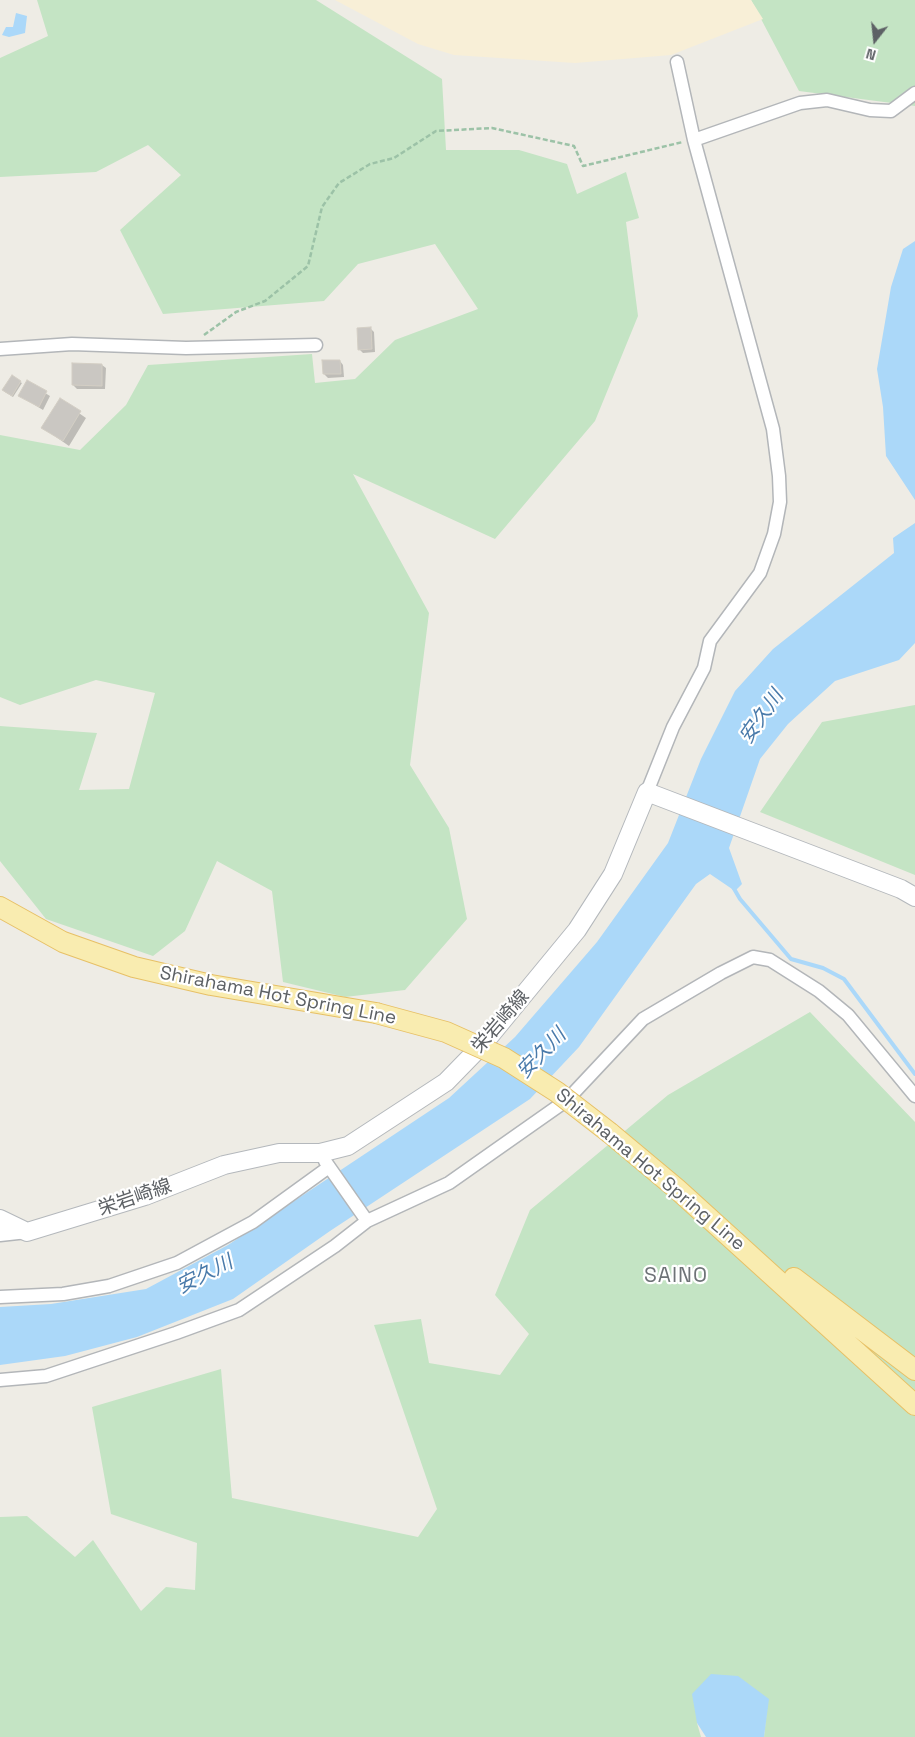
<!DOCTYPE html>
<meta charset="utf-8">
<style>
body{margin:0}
#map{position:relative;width:915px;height:1737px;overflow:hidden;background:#eeece5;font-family:"Space Grotesk",sans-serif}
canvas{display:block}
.north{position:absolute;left:850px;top:15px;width:50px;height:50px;-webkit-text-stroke:4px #fff;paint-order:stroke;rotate:196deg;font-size:14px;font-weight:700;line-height:20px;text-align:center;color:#5d6165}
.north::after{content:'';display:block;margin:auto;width:18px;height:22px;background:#5d6165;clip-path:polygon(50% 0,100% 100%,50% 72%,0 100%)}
</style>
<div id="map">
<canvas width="915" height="1737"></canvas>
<div class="north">N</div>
</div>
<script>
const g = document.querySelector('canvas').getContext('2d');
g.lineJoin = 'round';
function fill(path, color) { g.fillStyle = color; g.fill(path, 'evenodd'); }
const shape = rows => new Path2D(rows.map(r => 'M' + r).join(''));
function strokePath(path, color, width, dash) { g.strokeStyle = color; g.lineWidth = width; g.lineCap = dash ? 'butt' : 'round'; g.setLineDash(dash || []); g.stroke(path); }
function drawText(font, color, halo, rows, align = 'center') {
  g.font = font + ' "Space Grotesk","Noto Sans JP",sans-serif'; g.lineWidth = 4.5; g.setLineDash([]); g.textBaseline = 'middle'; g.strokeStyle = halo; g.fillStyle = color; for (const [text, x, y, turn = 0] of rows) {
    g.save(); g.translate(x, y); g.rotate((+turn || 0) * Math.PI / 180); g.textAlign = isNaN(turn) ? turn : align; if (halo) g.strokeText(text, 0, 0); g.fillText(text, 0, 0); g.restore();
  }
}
fill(shape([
 [37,0,316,0,442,79,446,150,519,150,567,164,577,194,626,172,639,218,626,222,638,316,595,421,495,539,353,474,429,613,410,765,449,828,467,919,405,990,345,997,283,982,272,891,217,861,185,931,153,956,46,919,0,861,0,726,97,733,79,790,129,789,155,693,96,680,20,705,0,697,0,435,80,450,126,405,148,365,312,354,315,383,355,379,395,340,478,309,435,244,358,264,324,301,163,314,120,230,181,175,148,145,96,172,0,177,0,58,48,36],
 [751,0,915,0,915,106,799,91],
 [915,705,915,875,760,812,822,722],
 [810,1012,915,1122,915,1737,764,1737,768,1699,697,1723,701,1737,0,1737,0,1517,27,1516,75,1557,93,1540,141,1611,166,1587,195,1590,197,1543,111,1514,92,1407,221,1369,232,1498,418,1537,437,1509,374,1325,421,1319,429,1363,500,1375,529,1334,495,1295,530,1210,668,1095]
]), '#c4e4c4');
fill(shape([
 [335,0,751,0,763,19,671,55,575,63,454,55,418,44]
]), '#f8efd7');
fill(shape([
 [16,13,27,16,25,33,9,37,2,35,6,27,13,27],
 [915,241,915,500,886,456,883,407,877,369,891,287,903,249],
 [915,523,915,643,899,660,835,681,788,724,760,759,729,848,742,884,735,891,710,874,696,884,579,1047,530,1099,330,1231,233,1299,137,1337,65,1356,0,1365,0,1307,51,1304,146,1289,228,1245,449,1098,515,1037,597,942,668,843,701,759,735,691,773,649,894,553,893,538],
 [711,1674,738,1676,769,1699,764,1737,706,1737,697,1723,692,1694]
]), '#abd8f9');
fill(shape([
 [371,329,374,332,375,352,363,353,359,349],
 [340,361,343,365,344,377,328,378,324,374],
 [102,365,106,368,105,389,77,389,73,385],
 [20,382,22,383,13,397,5,392],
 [27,382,50,396,43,410,20,396],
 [60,400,86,418,69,446,43,428]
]), '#0003');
strokePath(shape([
 [733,887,740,899,791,959,823,968,844,979,915,1074]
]), '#abd8f9', 4);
const building = shape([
 [371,327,372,349,358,350,357,328,371,327],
 [322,360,340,360,341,374,323,374,322,360],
 [72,363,102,364,102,386,72,385,72,363],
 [12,375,21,381,12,396,2,390,12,375],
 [27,380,47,391,39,407,18,396,27,380],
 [60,398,81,411,63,441,41,428,60,398]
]);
fill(building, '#cac7c2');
strokePath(building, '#d3cec4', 1);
const street = shape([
 [694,140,800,103,827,100,870,110,891,111,915,93],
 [0,349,72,344,186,348,316,345],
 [647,792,673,727,704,668,710,641,760,573,774,534,780,502,779,476,773,429,694,140,677,62],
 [325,1161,367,1221],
 [0,1235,27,1232],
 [0,1297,63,1294,109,1286,177,1263,253,1222,329,1167],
 [0,1380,46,1376,176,1333,239,1310,335,1246,367,1221,449,1183,493,1152,567,1100,643,1019,721,973,753,957,770,960,819,991,848,1015,915,1096]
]);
const secondary = shape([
 [0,1219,27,1232,145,1196,224,1165,279,1153,320,1153,348,1146,446,1082,484,1043,577,930,613,874,647,792,901,889,915,897]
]);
const primary = shape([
 [0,907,63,942,134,967,211,985,376,1013],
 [610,1133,677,1189,915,1405],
 [794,1278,915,1370]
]);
strokePath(street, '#b3b6b9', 15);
strokePath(secondary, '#b4b8bc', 20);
strokePath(primary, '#e7c066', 22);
strokePath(shape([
 [204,335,236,312,265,301,308,266,322,207,339,183,370,164,394,158,436,131,492,128,574,146,583,166,683,142]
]), '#9cc2a7', 2.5, [5, 2.5]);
strokePath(street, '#fff', 12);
strokePath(secondary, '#fff', 18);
strokePath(primary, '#f9ecb0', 20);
const primaryBridge = shape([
 [376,1013,446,1032,504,1058,557,1092,610,1133]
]);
strokePath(primaryBridge, '#e7c066', 22, []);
strokePath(primaryBridge, '#f9ecb0', 20);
drawText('19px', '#5d6165', '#fff', [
 ["Shirahama Hot Spring Line",278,996,11],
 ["栄岩崎線",501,1022,-49],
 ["Shirahama Hot Spring Line",650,1170,40],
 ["栄岩崎線",135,1198,-19]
]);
drawText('italic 20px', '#497aaa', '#fff', [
 ["安久川",762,717,-55],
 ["安久川",542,1054,-46],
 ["安久川",205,1275,-27]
]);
g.letterSpacing = '1px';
drawText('21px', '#6e7377', '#fff', [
 ["SAINO",676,1276]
]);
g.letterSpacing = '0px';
</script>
